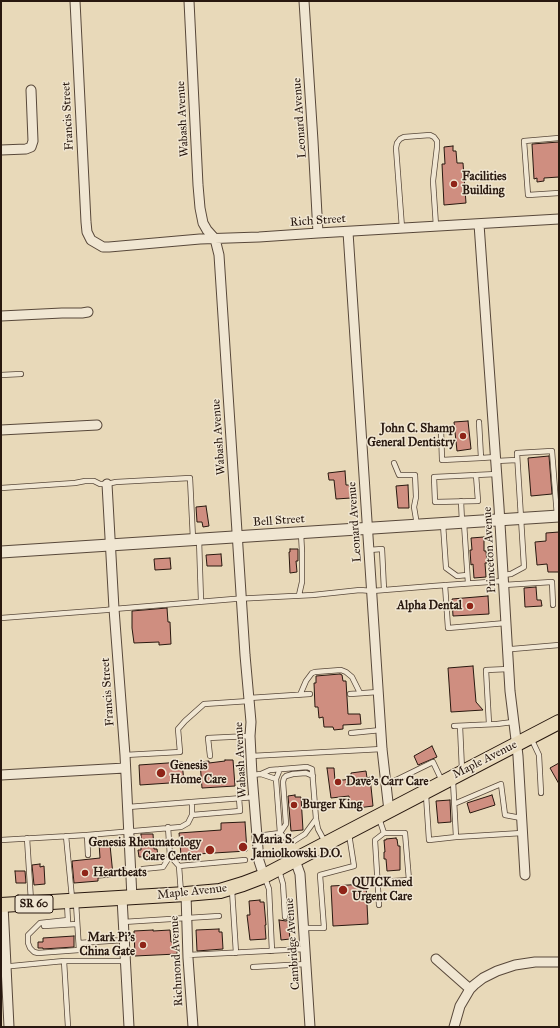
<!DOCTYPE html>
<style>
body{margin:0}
#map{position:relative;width:560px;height:1028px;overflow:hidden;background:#e8d9b9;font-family:"IM FELL Great Primer",serif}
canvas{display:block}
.frame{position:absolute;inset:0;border:2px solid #28180f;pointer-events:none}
</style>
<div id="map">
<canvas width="560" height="1028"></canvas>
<div class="frame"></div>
</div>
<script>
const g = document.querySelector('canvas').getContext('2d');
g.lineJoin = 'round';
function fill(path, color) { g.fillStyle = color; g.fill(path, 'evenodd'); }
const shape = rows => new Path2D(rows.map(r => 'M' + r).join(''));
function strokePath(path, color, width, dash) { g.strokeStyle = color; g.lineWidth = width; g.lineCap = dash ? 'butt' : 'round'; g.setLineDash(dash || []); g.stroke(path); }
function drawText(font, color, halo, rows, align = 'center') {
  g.font = font + ' "IM FELL Great Primer",serif'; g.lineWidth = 3; g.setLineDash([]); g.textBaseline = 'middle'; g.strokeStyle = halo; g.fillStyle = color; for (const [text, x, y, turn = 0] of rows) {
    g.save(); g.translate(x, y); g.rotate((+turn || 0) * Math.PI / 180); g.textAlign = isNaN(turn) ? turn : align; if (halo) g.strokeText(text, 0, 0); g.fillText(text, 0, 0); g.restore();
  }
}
const building = shape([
 [559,142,559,177,544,178,544,181,537,182,537,178,534,179,532,144,559,142],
 [453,146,453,151,456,151,457,163,463,163,466,203,444,205,442,164,445,164,444,147,453,146],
 [468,421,471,449,457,451,454,422,468,421],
 [549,456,552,494,531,496,528,458,549,456],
 [345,471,346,485,351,485,351,498,336,499,334,480,329,480,328,473,345,471],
 [408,485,409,508,398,508,396,486,408,485],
 [206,506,209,526,203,527,202,522,197,522,196,507,206,506],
 [559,532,559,572,548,572,547,564,537,565,535,542,546,541,546,533,559,532],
 [484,537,484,551,486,551,487,563,485,563,486,577,474,578,473,564,471,565,470,550,472,550,471,538,484,537],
 [290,549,298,549,298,561,296,561,297,572,290,573,289,552,290,552,290,549],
 [221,554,222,566,207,566,206,555,221,554],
 [170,558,171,569,155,570,154,559,170,558],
 [536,587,537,600,541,600,542,606,525,607,524,588,536,587],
 [488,596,489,614,453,616,452,599,488,596],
 [167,608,168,622,170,622,171,644,159,645,159,642,134,643,132,628,132,611,167,608],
 [473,666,476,702,483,710,451,712,448,668,473,666],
 [340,674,342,675,343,681,346,681,348,714,360,714,361,724,343,725,343,729,334,730,333,727,324,727,323,717,319,718,318,707,315,707,314,683,316,683,316,676,340,674],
 [432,746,437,757,418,765,414,756,432,746],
 [225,760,233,760,235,786,202,788,200,762,209,761,209,763,225,761,225,760],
 [182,762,184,782,140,785,139,765,182,762],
 [559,763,559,784,550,768,559,763],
 [327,768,334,768,335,781,351,779,351,773,366,771,367,778,370,777,373,806,350,809,349,796,331,798,327,768],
 [295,795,295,797,301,797,303,830,291,831,288,796,295,795],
 [492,795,495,805,470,813,467,803,492,795],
 [450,800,451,822,438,823,436,801,450,800],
 [245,822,247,851,181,855,179,833,221,830,221,823,245,822],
 [141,834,153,834,154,849,157,849,158,856,139,857,138,850,141,850,141,834],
 [396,838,396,839,397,839,398,846,400,846,400,870,387,871,386,859,384,859,384,852,385,852,384,840,386,840,386,839,396,838],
 [108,842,108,845,110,845,113,875,111,877,98,878,98,881,74,883,72,861,100,858,99,843,108,842],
 [40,864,40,867,44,866,45,884,34,885,32,865,40,864],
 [15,871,25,871,26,883,16,883,15,871],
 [366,884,368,924,333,926,331,886,366,884],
 [260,900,260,902,264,902,266,925,265,925,266,939,250,940,247,915,250,915,249,901,260,900],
 [279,920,286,921,288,920,290,939,281,940,279,920],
 [219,929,219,932,222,932,223,949,197,951,196,930,219,929],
 [153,930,153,931,170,930,171,942,177,942,177,954,135,956,134,931,153,930],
 [74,936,74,947,43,949,43,948,38,948,38,942,43,942,43,938,74,936]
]);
fill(building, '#cf8e80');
strokePath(building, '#28180f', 1);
const service = shape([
 [559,138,524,141,528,195,559,193],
 [402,228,396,148,397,143,400,139,404,137,430,135,434,137,437,141,437,147,433,181,436,226],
 [1,375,21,374],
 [479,422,481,458,496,457],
 [441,429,442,460,481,458],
 [496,461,517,460],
 [394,463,399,475,415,475,416,497,414,507,417,525],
 [476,475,478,501,435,502,434,477,497,474],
 [1,488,75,483,85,481,94,481,100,484,107,484,116,482,190,478,193,539],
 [461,501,462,522],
 [464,523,468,583],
 [443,524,446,568,457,576,467,575],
 [199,539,201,601],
 [369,550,382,549,384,590],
 [503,575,511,574,524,567,517,453,552,451,557,516],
 [445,585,448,628,506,623],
 [504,585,552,582,553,605],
 [299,595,302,582,302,552,301,533],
 [1,618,106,610,114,609,234,599,313,595,360,590,372,591,433,586,503,581],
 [507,648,512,649,559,645],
 [350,694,378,692],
 [300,695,306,681,312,673,315,672,341,670,346,672,352,677,360,693],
 [249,698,310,694],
 [489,724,486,670,509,669],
 [454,726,497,724,513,722],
 [460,726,462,770],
 [351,733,381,730],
 [531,738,539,755,541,793],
 [125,755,180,752,178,729,185,721,204,704,249,701],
 [210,756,208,738,250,736],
 [251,756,382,749],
 [280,769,276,779,280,833,284,837,289,841,294,841,305,834,316,819],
 [261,774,276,779],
 [252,775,261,774,270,770,307,767,312,769,316,819,318,829,325,842],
 [453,781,456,837],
 [386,785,433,762,442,781],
 [426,795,429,840,456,837,522,833],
 [192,802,192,815],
 [454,804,501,784,505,815,521,818],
 [128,807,255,797],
 [379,818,384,833,375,840,379,905],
 [168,827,170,856,179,866,245,860],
 [87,835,88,855],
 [66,836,72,898],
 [257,836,280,833,286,824,283,782,284,778,286,776,293,774,306,773,313,776],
 [27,838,31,901],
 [1,840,87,835,181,827,188,823,192,815,240,811,239,798],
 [179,866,181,893],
 [143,869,163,867,170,856],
 [279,870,283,884,285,917],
 [265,878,269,889,272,951],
 [377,882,409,880,405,833,384,833],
 [232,890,236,953],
 [67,903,68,922],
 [68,920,40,923,28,935,28,943,30,948,34,952,38,953,79,950,76,903],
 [123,922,219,916],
 [44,926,77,924],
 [304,928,324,928,320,875,354,866,349,834],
 [79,943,124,940],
 [188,955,305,949],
 [64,961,68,1027],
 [1,967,64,961,125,961],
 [253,967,306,964]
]);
const minor = shape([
 [75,1,86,222,87,232,91,240,103,247,109,247,132,245,200,239,259,237,318,233,559,219],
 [189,1,198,185,200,208,203,223,207,230,215,239,219,255,245,655,251,722,250,736,252,775,259,861,264,876],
 [304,1,313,141,318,233],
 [1,150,26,149,31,147,33,141,31,90],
 [479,224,499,507,510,691,518,756,525,875],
 [348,232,382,749,389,811],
 [1,316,62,313,82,313,88,312],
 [1,430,97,425],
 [107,484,114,609,125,755,132,898],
 [1,775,125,768],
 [295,860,300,874,310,1027],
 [186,894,188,958,193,1027],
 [122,898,129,1027],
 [3,905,9,1027],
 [436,959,470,989],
 [454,1027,460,1006,470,989,474,985,483,978,497,971,515,965,535,962,559,962]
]);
const tertiary = shape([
 [1,552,559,516]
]);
const primary = shape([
 [1,905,186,894,220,891,243,884,264,876,559,722]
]);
strokePath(service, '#58483a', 6);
strokePath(minor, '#58483a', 11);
strokePath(tertiary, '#58483a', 13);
strokePath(primary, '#28180f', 16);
strokePath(service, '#f0e6d2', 4.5);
strokePath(minor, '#f0e6d2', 9);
strokePath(tertiary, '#f0e6d2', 11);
strokePath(primary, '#e8d9b9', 14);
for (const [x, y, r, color] of [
 [454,184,4,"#8f2418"],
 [463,436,4,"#8f2418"],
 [470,606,4,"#8f2418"],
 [161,773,5,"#8f2418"],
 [338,782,4,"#8f2418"],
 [294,805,4,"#8f2418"],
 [243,847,5,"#8f2418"],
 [210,850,5,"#8f2418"],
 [85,873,4,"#8f2418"],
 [343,890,5,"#8f2418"],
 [143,945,4,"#8f2418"]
]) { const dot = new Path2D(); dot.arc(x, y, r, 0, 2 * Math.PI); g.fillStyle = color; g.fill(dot); strokePath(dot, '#f0e6d2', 1.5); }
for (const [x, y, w] of [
 [34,904,38]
]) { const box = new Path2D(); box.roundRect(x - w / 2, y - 9, w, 18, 3); g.fillStyle = '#f0e6d2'; g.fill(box); strokePath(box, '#28180f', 1); }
drawText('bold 11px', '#28180f', null, [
 ["SR 60",34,904]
]);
drawText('12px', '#28180f', '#f0e6d2', [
 ["Francis Street",68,116,-93],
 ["Leonard Avenue",300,118,-94],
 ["Wabash Avenue",183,119,-93],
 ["Rich Street",318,221,-4],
 ["Wabash Avenue",219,437,-94],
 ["Bell Street",279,521,-4],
 ["Leonard Avenue",355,522,-94],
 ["Princeton Avenue",490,550,-93],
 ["Francis Street",108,692,-94],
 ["Wabash Avenue",241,760,-93],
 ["Maple Avenue",485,760,-27],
 ["Maple Avenue",192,892,-6],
 ["Cambridge Avenue",293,944,-94],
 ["Richmond Avenue",177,961,-93]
]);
drawText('bold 12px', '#28180f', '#f0e6d2', [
 ["Facilities",462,177],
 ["Building",462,191],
 ["John C. Shamp",455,429,"right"],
 ["General Dentistry",455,443,"right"],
 ["Alpha Dental",462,606,"right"],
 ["Genesis",170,766],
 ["Home Care",170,780],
 ["Dave's Carr Care",346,782],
 ["Burger King",302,805],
 ["Maria S.",252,840],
 ["Jamiolkowski D.O.",252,854],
 ["Genesis Rheumatology",201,843,"right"],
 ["Care Center",201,857,"right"],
 ["Heartbeats",93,873],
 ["QUICKmed",352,883],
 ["Urgent Care",352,897],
 ["Mark Pi's",135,938,"right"],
 ["China Gate",135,952,"right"]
], 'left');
</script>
